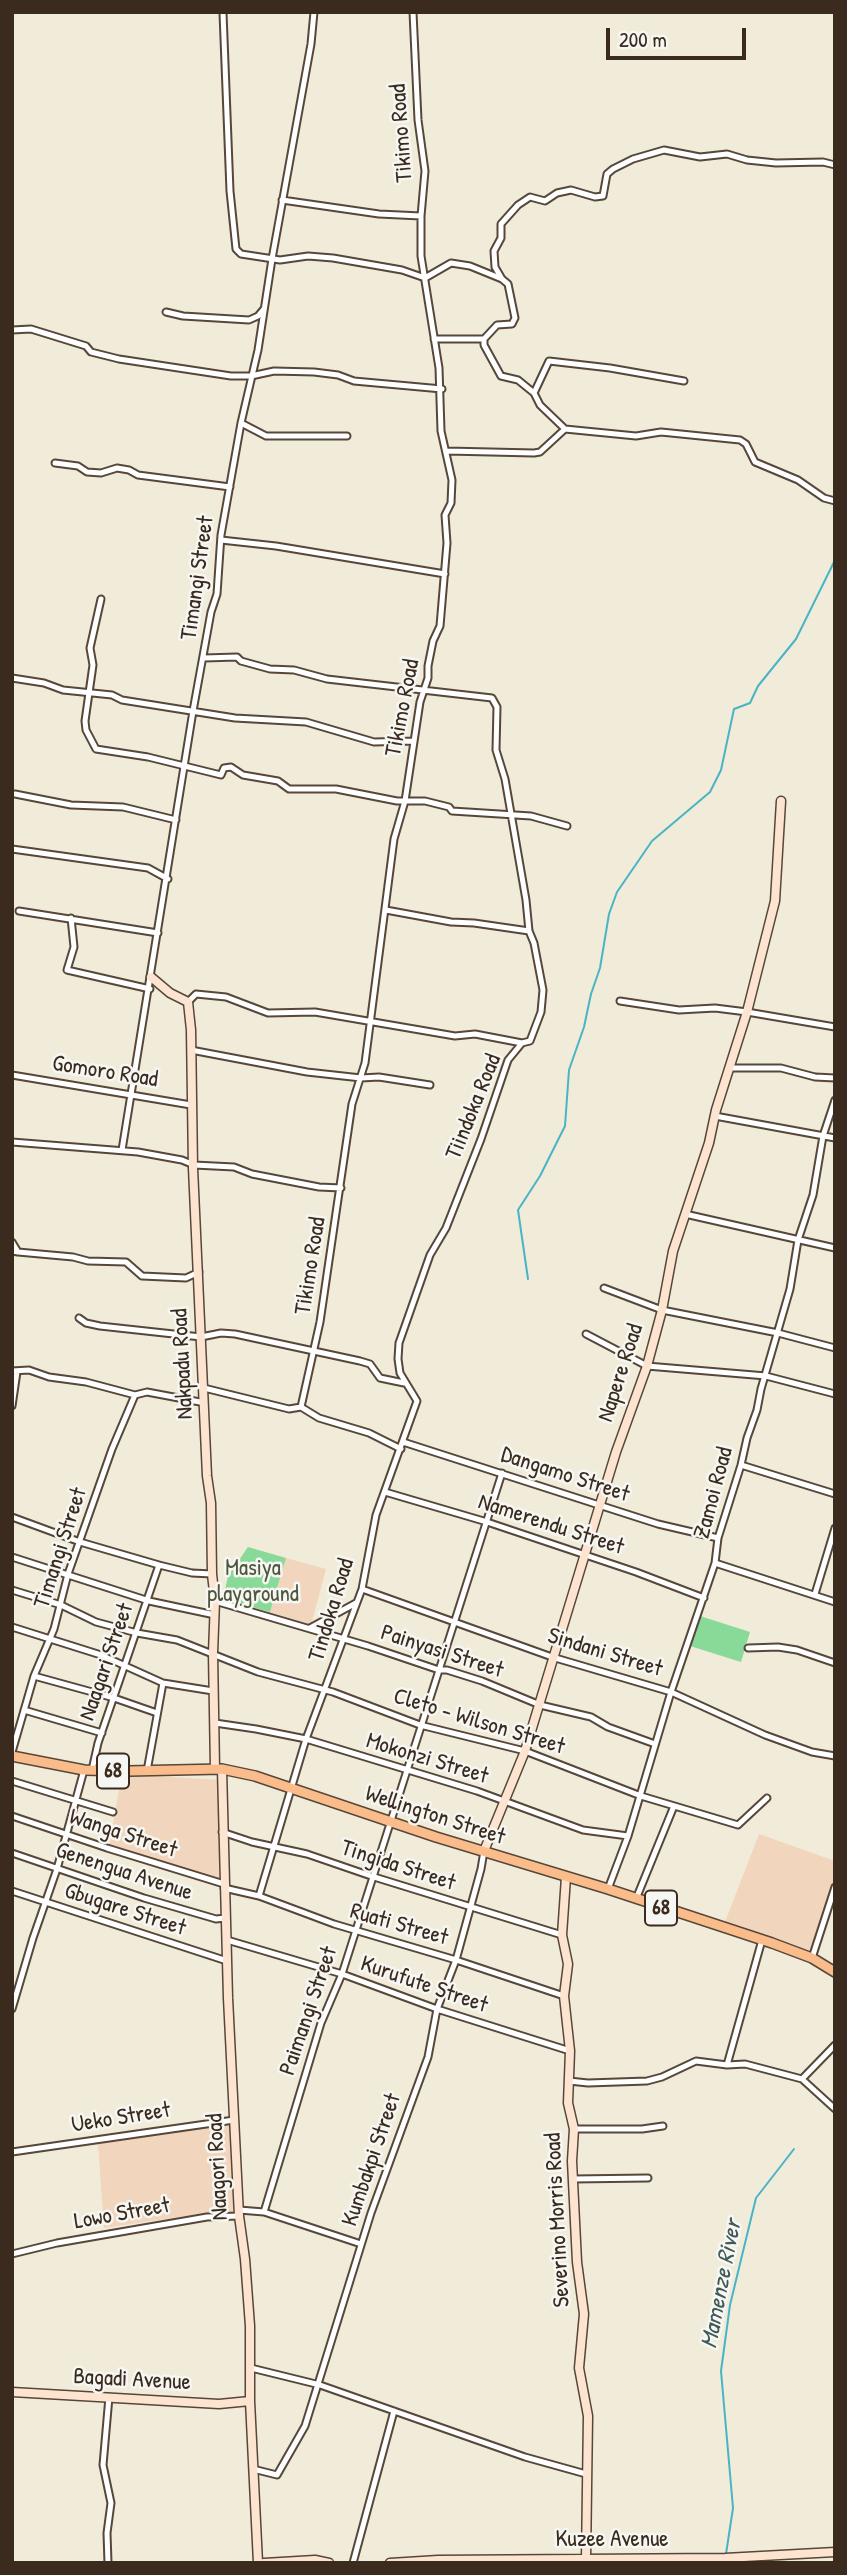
<!DOCTYPE html>
<style>
body{margin:0}
#map{position:relative;width:847px;height:2575px;overflow:hidden;background:#f1ebd9;font-family:"Patrick Hand",sans-serif}
canvas{display:block}
.frame{position:absolute;inset:0;border:14px solid #3b2a1e;pointer-events:none}
.scale{position:absolute;left:606px;top:28px;width:140px;height:32px;box-sizing:border-box;border:4px solid #3b2a1e;border-top:0;padding-left:9px;font-size:21px;line-height:24px;white-space:nowrap;color:#3b2a1e;-webkit-text-stroke:5px #f6f6f2;paint-order:stroke}
</style>
<div id="map">
<canvas width="847" height="2575"></canvas>
<div class="frame"></div>
<div class="scale">200 m</div>
</div>
<script>
const g = document.querySelector('canvas').getContext('2d');
g.lineJoin = 'round';
function fill(path, color) { g.fillStyle = color; g.fill(path, 'evenodd'); }
const shape = rows => new Path2D(rows.map(r => 'M' + r).join(''));
function strokePath(path, color, width, dash) { g.strokeStyle = color; g.lineWidth = width; g.lineCap = dash ? 'butt' : 'round'; g.setLineDash(dash || []); g.stroke(path); }
function drawText(font, color, halo, rows, align = 'center') {
  g.font = font + ' "Patrick Hand",sans-serif'; g.lineWidth = 5; g.setLineDash([]); g.textBaseline = 'middle'; g.strokeStyle = halo; g.fillStyle = color; for (const [text, x, y, turn = 0] of rows) {
    g.save(); g.translate(x, y); g.rotate((+turn || 0) * Math.PI / 180); g.textAlign = isNaN(turn) ? turn : align; if (halo) g.strokeText(text, 0, 0); g.fillText(text, 0, 0); g.restore();
  }
}
fill(shape([
 [286,1558,326,1569,311,1625,270,1612],
 [122,1774,220,1780,220,1881,109,1846],
 [759,1834,835,1861,835,1876,810,1951,725,1922],
 [230,2124,233,2213,205,2213,104,2228,98,2144]
]), '#f1d5bd');
fill(shape([
 [248,1547,286,1558,270,1612,223,1599,228,1576],
 [700,1616,750,1632,741,1662,690,1646]
]), '#89d998');
strokePath(shape([
 [528,1279,518,1210,540,1176,565,1126,569,1070,584,1027,591,994,600,968,609,914,617,892,652,841,710,792,721,770,734,709,750,703,758,686,796,639,835,560],
 [726,2554,733,2508,721,2371,730,2305,756,2198,794,2149]
]), '#48b4c5', 2);
const street = shape([
 [223,13,230,191,236,249,241,254,280,260,308,256,333,258,402,270,425,278,451,263,470,266,502,279],
 [835,165,823,162,776,163,747,160,727,154,700,157,664,150,633,159,613,169,607,174,603,196,595,197,571,190,557,193,545,201,530,197,518,205,501,224,501,238,494,251,495,267,502,279,508,284,515,318,512,324,497,325,484,339,484,345,501,376,518,380,534,393,540,405,565,429,636,436,661,432,740,440,746,444,755,462,798,480,824,498,835,501],
 [282,200,379,214,421,216],
 [166,312,183,316,249,320,258,316,263,310],
 [12,330,31,329,86,346,91,352,119,359,231,376,251,376,274,371,314,372,338,375,354,381,442,389],
 [434,339,484,339],
 [534,393,549,361,610,368,684,381],
 [241,423,266,436,347,436],
 [447,451,534,453,540,452,565,429],
 [55,463,78,466,87,472,101,473,117,468,129,470,138,475,230,487],
 [221,540,276,546,445,574],
 [101,599,90,648,93,665,85,721,86,730,96,749,148,757,221,775,224,768,231,767,243,775,278,781,289,789,336,789,397,801,425,801,449,807,452,811,531,816,567,826],
 [204,658,237,657,241,661,270,669,294,670,327,679,492,698,497,707,496,750,505,779,526,900,529,931,534,943,543,990,541,1012,530,1041,522,1043,508,1060,481,1139,446,1228,430,1255,399,1343,398,1359,400,1373,417,1401,376,1515,362,1589,306,1739,259,1896],
 [12,678,44,683,63,690,112,695,122,700,235,718,306,722,374,742,414,741],
 [15,794,71,805,123,807,176,820],
 [12,849,148,868,168,879],
 [386,910,451,922,474,923,529,931],
 [19,911,158,933],
 [71,918,74,947,67,970,150,989],
 [620,1001,679,1010,715,1008,747,1012,835,1027],
 [188,1002,196,994,226,997,268,1013,315,1012,455,1036,475,1034,522,1043],
 [191,1050,307,1072,361,1078,379,1077,430,1085],
 [729,1068,781,1068,815,1077,835,1078],
 [12,1075,191,1105],
 [715,1116,835,1138],
 [12,1142,138,1152,182,1160,194,1165,234,1167,252,1174,319,1187,341,1188],
 [122,1150,193,711,211,612,217,594,221,535,241,423,258,350,272,259,311,44,314,12],
 [685,1214,835,1248],
 [12,1242,18,1252,12,1251],
 [18,1252,73,1257,88,1261,126,1262,142,1276,186,1278,199,1272],
 [604,1288,662,1310,778,1333,835,1348],
 [79,1318,86,1323,100,1326,201,1337,221,1333,235,1334,360,1361,370,1364,380,1378,404,1383],
 [586,1334,647,1366,766,1376,835,1394],
 [12,1371,29,1370,49,1377,86,1382,135,1395,147,1392,200,1402,204,1401],
 [204,1388,289,1409,301,1407,319,1418,369,1433,401,1449],
 [12,1406,17,1372],
 [301,1407,320,1322,352,1104,365,1063,394,839,405,801,420,702,428,678,428,666,433,641,440,626,447,543,445,515,451,503,452,480,441,431,439,368,421,256,421,216,425,171,418,120,413,12],
 [403,1442,658,1524,718,1538],
 [741,1465,835,1494],
 [385,1492,487,1522,636,1572,704,1598],
 [12,1517,80,1542,159,1565,192,1573,212,1574],
 [12,1557,149,1601,215,1615],
 [715,1563,835,1602],
 [362,1589,552,1657,671,1692,765,1735,812,1752,835,1756],
 [12,1590,61,1605,96,1622,137,1633,177,1640,258,1672,333,1692,420,1725,525,1751,641,1796,738,1825,767,1798],
 [815,1594,835,1528],
 [215,1601,368,1646,439,1670,447,1670,482,1681,540,1705,591,1717,608,1727,655,1744],
 [12,1627,101,1655,163,1683,213,1691],
 [310,1628,356,1603],
 [748,1648,778,1647,797,1650,835,1663],
 [34,1676,114,1698,157,1713],
 [24,1710,102,1733],
 [215,1723,256,1729,306,1739,477,1791,583,1830,628,1836],
 [12,1752,34,1676,54,1629,68,1574,112,1449,135,1395],
 [92,1770,98,1743,159,1565],
 [147,1771,163,1683],
 [12,1781,113,1812],
 [12,1816,107,1848,224,1884],
 [222,1832,252,1842,307,1854,371,1876,562,1935],
 [12,1853,144,1898,216,1919,226,1918],
 [224,1888,259,1896,334,1924,456,1960,564,1996],
 [608,1889,628,1836,671,1692,715,1563,718,1538,741,1465,747,1438,757,1410,761,1389,790,1289,798,1240,813,1195,823,1136,835,1100],
 [12,1891,227,1961],
 [636,1899,674,1806],
 [227,1940,342,1974,437,2009,570,2051],
 [812,1958,835,1887],
 [12,2009,33,1938,57,1869,84,1770],
 [727,2065,762,1940],
 [802,2079,835,2045],
 [569,2081,588,2083,647,2081,662,2077,696,2061,727,2065,745,2064,802,2079,835,2109],
 [574,2129,642,2129,663,2126],
 [12,2152,234,2120],
 [573,2179,648,2178],
 [239,2210,264,2212,361,2244],
 [264,2212,321,2023,342,1974,502,1473],
 [12,2254,57,2243,207,2217,239,2216],
 [251,2368,320,2385,525,2457,586,2474],
 [253,2469,277,2475,305,2426,371,2213,428,2057,437,2009,456,1960,481,1869,484,1851],
 [108,2563,107,2533,111,2503,103,2465,109,2397],
 [353,2563,394,2411]
]);
const secondary = shape([
 [151,977,170,993,188,1002,191,1030,193,1168,207,1476,211,1503,212,1574,215,1601,213,1653,215,1769],
 [222,1769,228,1998,239,2216,245,2259,250,2326,250,2401,258,2563],
 [484,1851,525,1751,616,1452,647,1366,662,1310,673,1251,709,1143,716,1110,747,1012,775,901,781,801],
 [566,1877,562,1935,568,1964,564,1996,570,2051,568,2103,574,2129,572,2161,577,2262,584,2314,579,2368,588,2416,586,2560],
 [12,2392,219,2404,250,2401],
 [264,2563,315,2560,329,2563],
 [390,2563,438,2560,725,2558,835,2552]
]);
const primary = shape([
 [12,1756,84,1770,129,1771,222,1769,255,1776,436,1837,608,1889,772,1943,812,1958,835,1972]
]);
strokePath(street, '#56473a', 9);
strokePath(secondary, '#56473a', 11);
strokePath(primary, '#56473a', 12);
strokePath(street, '#fff', 5);
strokePath(secondary, '#fde4d1', 8);
strokePath(primary, '#fabc8b', 9);
for (const [x, y, w] of [
 [113,1771,32],
 [661,1908,32]
]) { const box = new Path2D(); box.roundRect(x - w / 2, y - 17.5, w, 35, 5); g.fillStyle = '#f6f6f2'; g.fill(box); strokePath(box, '#3b2a1e', 2); }
drawText('bold 21px', '#3b2a1e', null, [
 ["68",113,1771],
 ["68",661,1908]
]);
drawText('23px', '#3b2a1e', '#f6f6f2', [
 ["Tikimo Road",402,133,-94],
 ["Timangi Street",198,578,-82],
 ["Tikimo Road",403,708,-79],
 ["Gomoro Road",105,1072,9],
 ["Tiindoka Road",474,1107,-68],
 ["Tikimo Road",311,1266,-81],
 ["Nakpadu Road",183,1364,-93],
 ["Napere Road",621,1373,-72],
 ["Dangamo Street",565,1475,18],
 ["Zamoi Road",714,1493,-75],
 ["Namerendu Street",551,1525,18],
 ["Timangi Street",61,1548,-72],
 ["Tindoka Road",332,1610,-73],
 ["Painyasi Street",442,1652,18],
 ["Sindani Street",605,1653,17],
 ["Naagari Street",107,1662,-71],
 ["Cleto - Wilson Street",479,1722,17],
 ["Mokonzi Street",427,1759,17],
 ["Wellington Street",435,1816,18],
 ["Wanga Street",123,1834,18],
 ["Tingida Street",398,1866,18],
 ["Genengua Avenue",124,1872,18],
 ["Gbugare Street",125,1910,18],
 ["Ruati Street",399,1925,16],
 ["Kurufute Street",424,1985,19],
 ["Paimangi Street",309,2011,-71],
 ["Ueko Street",121,2118,-9],
 ["Kumbakpi Street",372,2160,-71],
 ["Naagori Road",218,2167,-93],
 ["Lowo Street",122,2214,-10],
 ["Severino Morris Road",558,2220,-93],
 ["Bagadi Avenue",132,2380,3],
 ["Kuzee Avenue",612,2540]
]);
drawText('23px', '#4e563c', '#f6f6f2', [
 ["Masiya",253,1569],
 ["playground",253,1595]
]);
drawText('italic 24px', '#405a58', '#f6f6f2', [
 ["Mamenze River",722,2284,-79]
]);
</script>
